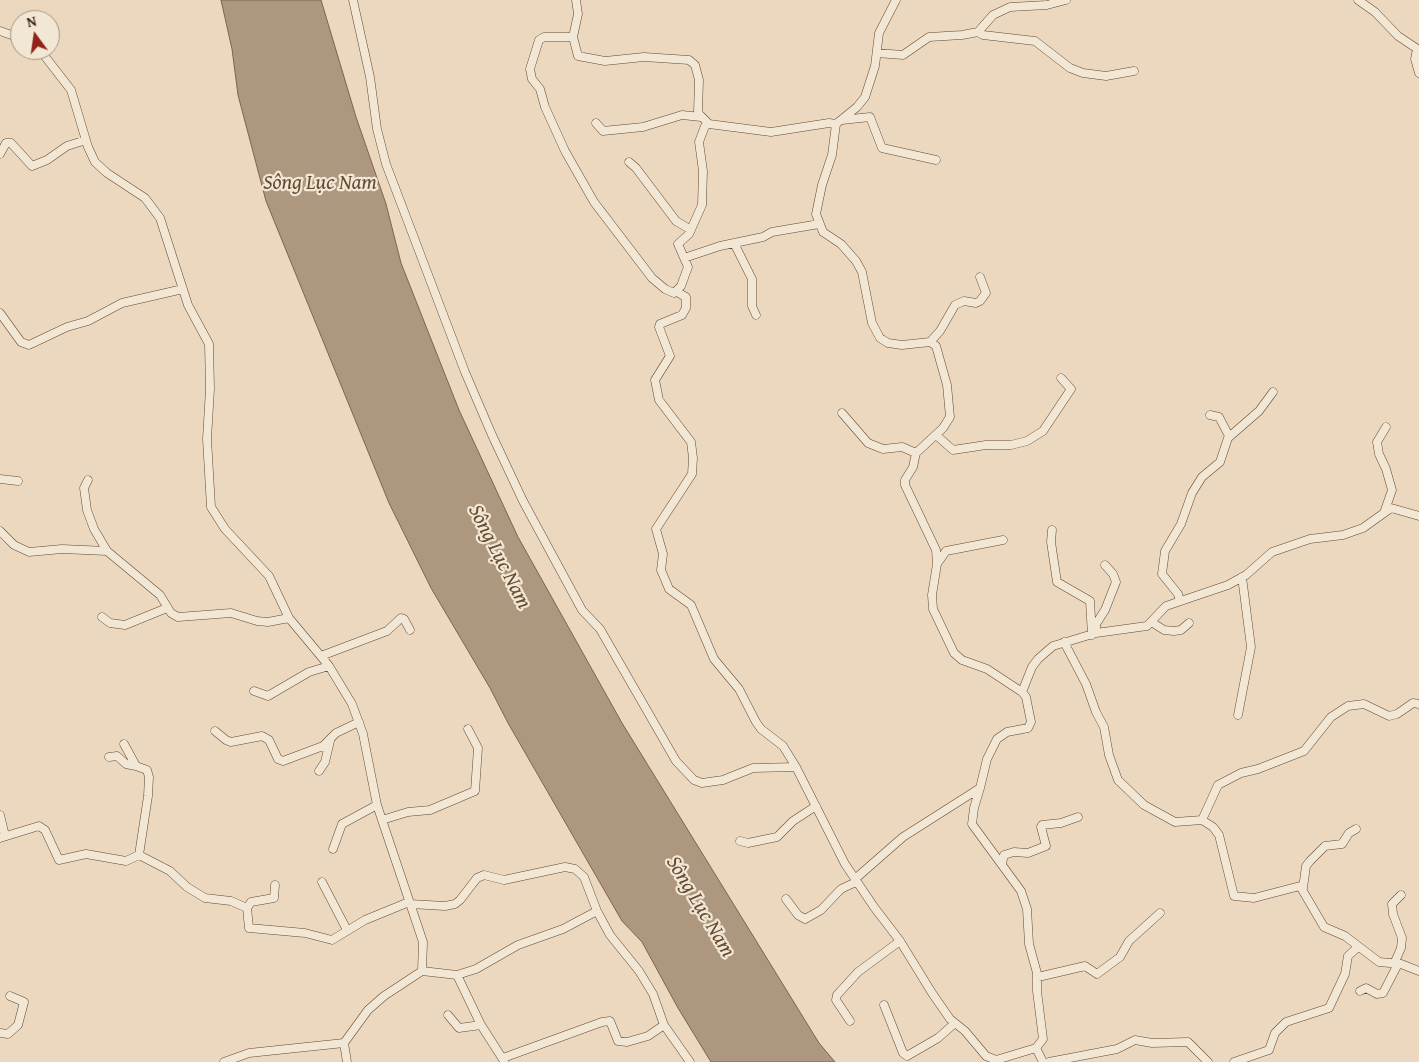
<!DOCTYPE html>
<meta charset="utf-8">
<style>
body{margin:0}
#map{position:relative;width:1419px;height:1062px;overflow:hidden;background:#ebd8bf;font-family:"Gentium Book Plus",serif}
canvas{display:block}
.north{position:absolute;left:10px;top:10px;width:50px;height:50px;box-sizing:border-box;background:#f2e6d5;border:1px solid #a69480;border-radius:50%;rotate:346deg;font-size:14px;font-weight:700;line-height:20px;text-align:center;color:#341800}
.north::after{content:'';display:block;margin:auto;width:18px;height:22px;background:#8f2418;clip-path:polygon(50% 0,100% 100%,50% 72%,0 100%)}
</style>
<div id="map">
<canvas width="1419" height="1062"></canvas>
<div class="north">N</div>
</div>
<script>
const g = document.querySelector('canvas').getContext('2d');
g.lineJoin = 'round';
function fill(path, color) { g.fillStyle = color; g.fill(path, 'evenodd'); }
const shape = rows => new Path2D(rows.map(r => 'M' + r).join(''));
function strokePath(path, color, width, dash) { g.strokeStyle = color; g.lineWidth = width; g.lineCap = dash ? 'butt' : 'round'; g.setLineDash(dash || []); g.stroke(path); }
function drawText(font, color, halo, rows, align = 'center') {
  g.font = font + ' "Gentium Book Plus",serif'; g.lineWidth = 4.5; g.setLineDash([]); g.textBaseline = 'middle'; g.strokeStyle = halo; g.fillStyle = color; for (const [text, x, y, turn = 0] of rows) {
    g.save(); g.translate(x, y); g.rotate((+turn || 0) * Math.PI / 180); g.textAlign = isNaN(turn) ? turn : align; if (halo) g.strokeText(text, 0, 0); g.fillText(text, 0, 0); g.restore();
  }
}
const water = shape([
 [221,0,321,0,356,117,386,204,401,263,459,410,518,537,622,723,819,1043,835,1062,711,1062,678,1008,642,942,622,921,508,723,490,688,431,588,389,503,266,201,238,95,232,49,221,0]
]);
fill(water, '#ad977e');
strokePath(water, '#7d644c', 1);
const minor = shape([
 [353,0,370,77,377,129,386,164,465,372,492,435,523,501,582,610,600,629,676,761,694,780,702,783,723,780,753,768,796,767,845,864,874,907,900,941,932,993,950,1019,965,1031,986,1056,996,1060,1036,1048,1043,1062],
 [576,0,578,14,573,37,578,56,605,61,644,57,689,60,695,65,699,80,698,113,709,124,771,132,829,123,836,124],
 [1358,0,1375,12,1398,36,1419,50],
 [0,31,20,38],
 [978,32,983,35,1035,41,1070,68,1083,73,1106,76,1134,71],
 [573,37,544,37,539,40,530,69,532,79,540,89,545,107,565,151,594,202,652,278,665,289,674,293,681,286,688,267,678,244,689,234,702,205,703,171,699,142,705,126,709,124],
 [1417,49,1415,59,1419,73],
 [40,50,71,90,88,147,95,162,107,173,145,198,160,218,188,305,209,344,210,389,207,439,211,507,225,529,269,576,289,618,329,666,352,704,363,734,377,805,423,942,422,971],
 [877,53,903,55,929,37,962,35,978,32,993,15,1010,7,1047,5,1066,0],
 [842,120,870,117,882,148,936,160],
 [596,123,603,131,643,127,682,115,701,117],
 [0,154,6,143,11,143,32,166,47,160,67,146,86,140],
 [629,162,636,168,676,221,691,230],
 [734,243,752,279,752,306,756,315],
 [684,258,720,246,763,237,772,232,819,224],
 [677,292,686,297,686,308,682,315,660,324,659,327,670,356,655,380,659,400,691,442,693,458,692,474,656,529,663,554,661,570,669,589,691,605,714,659,739,689,756,722,761,729,783,746,796,767],
 [0,313,21,342,29,345,67,327,88,321,122,303,183,289],
 [930,342,940,331,955,305,964,301,976,303,980,301,986,293,980,277],
 [842,413,868,443,883,449,902,447,916,453],
 [1210,415,1219,417,1229,436],
 [936,435,953,450,986,445,1011,445,1027,441,1043,431,1071,389,1061,378],
 [0,479,18,481],
 [88,480,84,488,87,510,94,529,107,551],
 [1384,513,1392,490,1386,469,1379,454,1377,442,1386,427],
 [1052,530,1051,542,1057,582,1090,601,1092,635],
 [0,531,14,545,29,552,62,549,107,551,160,595,171,613,178,617,231,613,257,621,268,622,289,618],
 [937,564,946,551,1003,540],
 [1180,601,1178,594,1162,574,1165,551,1181,524,1192,493,1202,477,1220,462,1228,438,1259,411,1273,392],
 [102,617,110,623,125,625,167,608],
 [1153,623,1164,630,1174,631,1181,630,1189,623],
 [1096,631,1096,624,1105,610,1116,582,1113,574,1105,565],
 [1064,642,1086,684,1096,712,1104,727,1109,755,1118,780,1144,805,1175,822,1202,820,1218,785,1241,773,1258,769,1304,751,1331,717,1348,706,1364,704,1389,716,1397,714,1413,703,1419,704],
 [321,656,387,631,401,618,404,619,410,630],
 [254,691,268,696,309,672,329,666],
 [1022,692,1032,667,1038,659,1053,646,1096,633,1147,626,1166,606,1228,585,1246,575,1272,552,1310,539,1343,535,1363,528,1391,508,1419,516],
 [1238,715,1251,647,1242,577],
 [215,731,226,740,231,742,262,736,269,740,278,759,283,761,323,746,336,733,359,722],
 [124,744,136,766,147,770,149,777,148,796,139,855,170,871,187,887,205,898,231,901,247,908,249,928,305,933,332,940,365,920,409,902],
 [109,757,117,756,126,764,136,766],
 [319,771,325,762,330,741],
 [980,788,974,808,972,824,1021,891,1027,909,1029,944,1037,973,1037,991,1043,1039,1036,1048],
 [0,815,5,836],
 [382,820,408,812,430,810,475,791,478,748,468,729],
 [1202,820,1213,827,1219,835,1234,896,1254,898,1300,886,1324,927,1345,936,1379,962,1401,964,1419,971],
 [0,838,39,826,45,830,59,860,86,854,126,861,139,855],
 [740,841,748,843,777,837,793,821,816,806],
 [333,849,342,824,377,805],
 [1002,863,1004,855,1014,852,1028,853,1046,846,1041,827,1042,825,1061,823,1078,817],
 [855,879,903,837,980,788,987,759,997,739,1007,732,1028,728,1031,722,1026,697,1022,692,987,669,962,660,954,653,933,609,932,595,937,564,936,550,905,485,905,480,913,467,916,453,943,428,950,417,947,385,936,346,930,342,902,345,888,343,880,338,872,323,862,272,856,261,841,244,823,232,816,214,822,185,832,155,836,124,857,107,865,97,875,66,879,33,896,0],
 [322,882,347,930],
 [1303,888,1306,866,1310,861,1325,846,1342,844,1349,833,1356,829],
 [786,899,798,915,805,919,821,910,841,889,856,882],
 [410,904,445,906,455,904,460,900,477,878,484,875,504,880,565,867,575,869,584,877,597,911,610,935,639,971,653,994,664,1025,690,1062],
 [247,908,251,902,274,898,275,885],
 [1394,964,1401,948,1402,938,1393,914,1392,904,1401,895],
 [457,975,481,1025,504,1061],
 [1038,977,1085,966,1097,974,1120,957,1129,941,1160,913],
 [1360,991,1366,988,1377,994,1383,993,1398,964],
 [884,1005,903,1053,907,1056,938,1038,955,1023],
 [448,1015,459,1028,481,1025],
 [850,1021,836,1000,837,995,858,972,900,941],
 [0,1033,8,1034,18,1025,24,1002,10,996],
 [503,1058,602,1022,610,1021,618,1041,627,1042,648,1036,664,1025],
 [224,1062,249,1053,344,1043],
 [347,1062,344,1043,368,1010,384,996,422,971,457,975,476,969,518,945,563,929,597,911],
 [1049,1062,1117,1049,1135,1040,1152,1043,1188,1042,1208,1062],
 [1234,1062,1269,1050,1275,1033,1286,1022,1329,1008,1345,974,1348,956,1358,947]
]);
strokePath(minor, '#624830', 9);
strokePath(minor, '#f2e6d5', 8);
drawText('italic 21px', '#644b32', '#f2e6d5', [
 ["Sông Lục Nam",320,184],
 ["Sông Lục Nam",499,557,63],
 ["Sông Lục Nam",700,907,59]
]);
</script>
